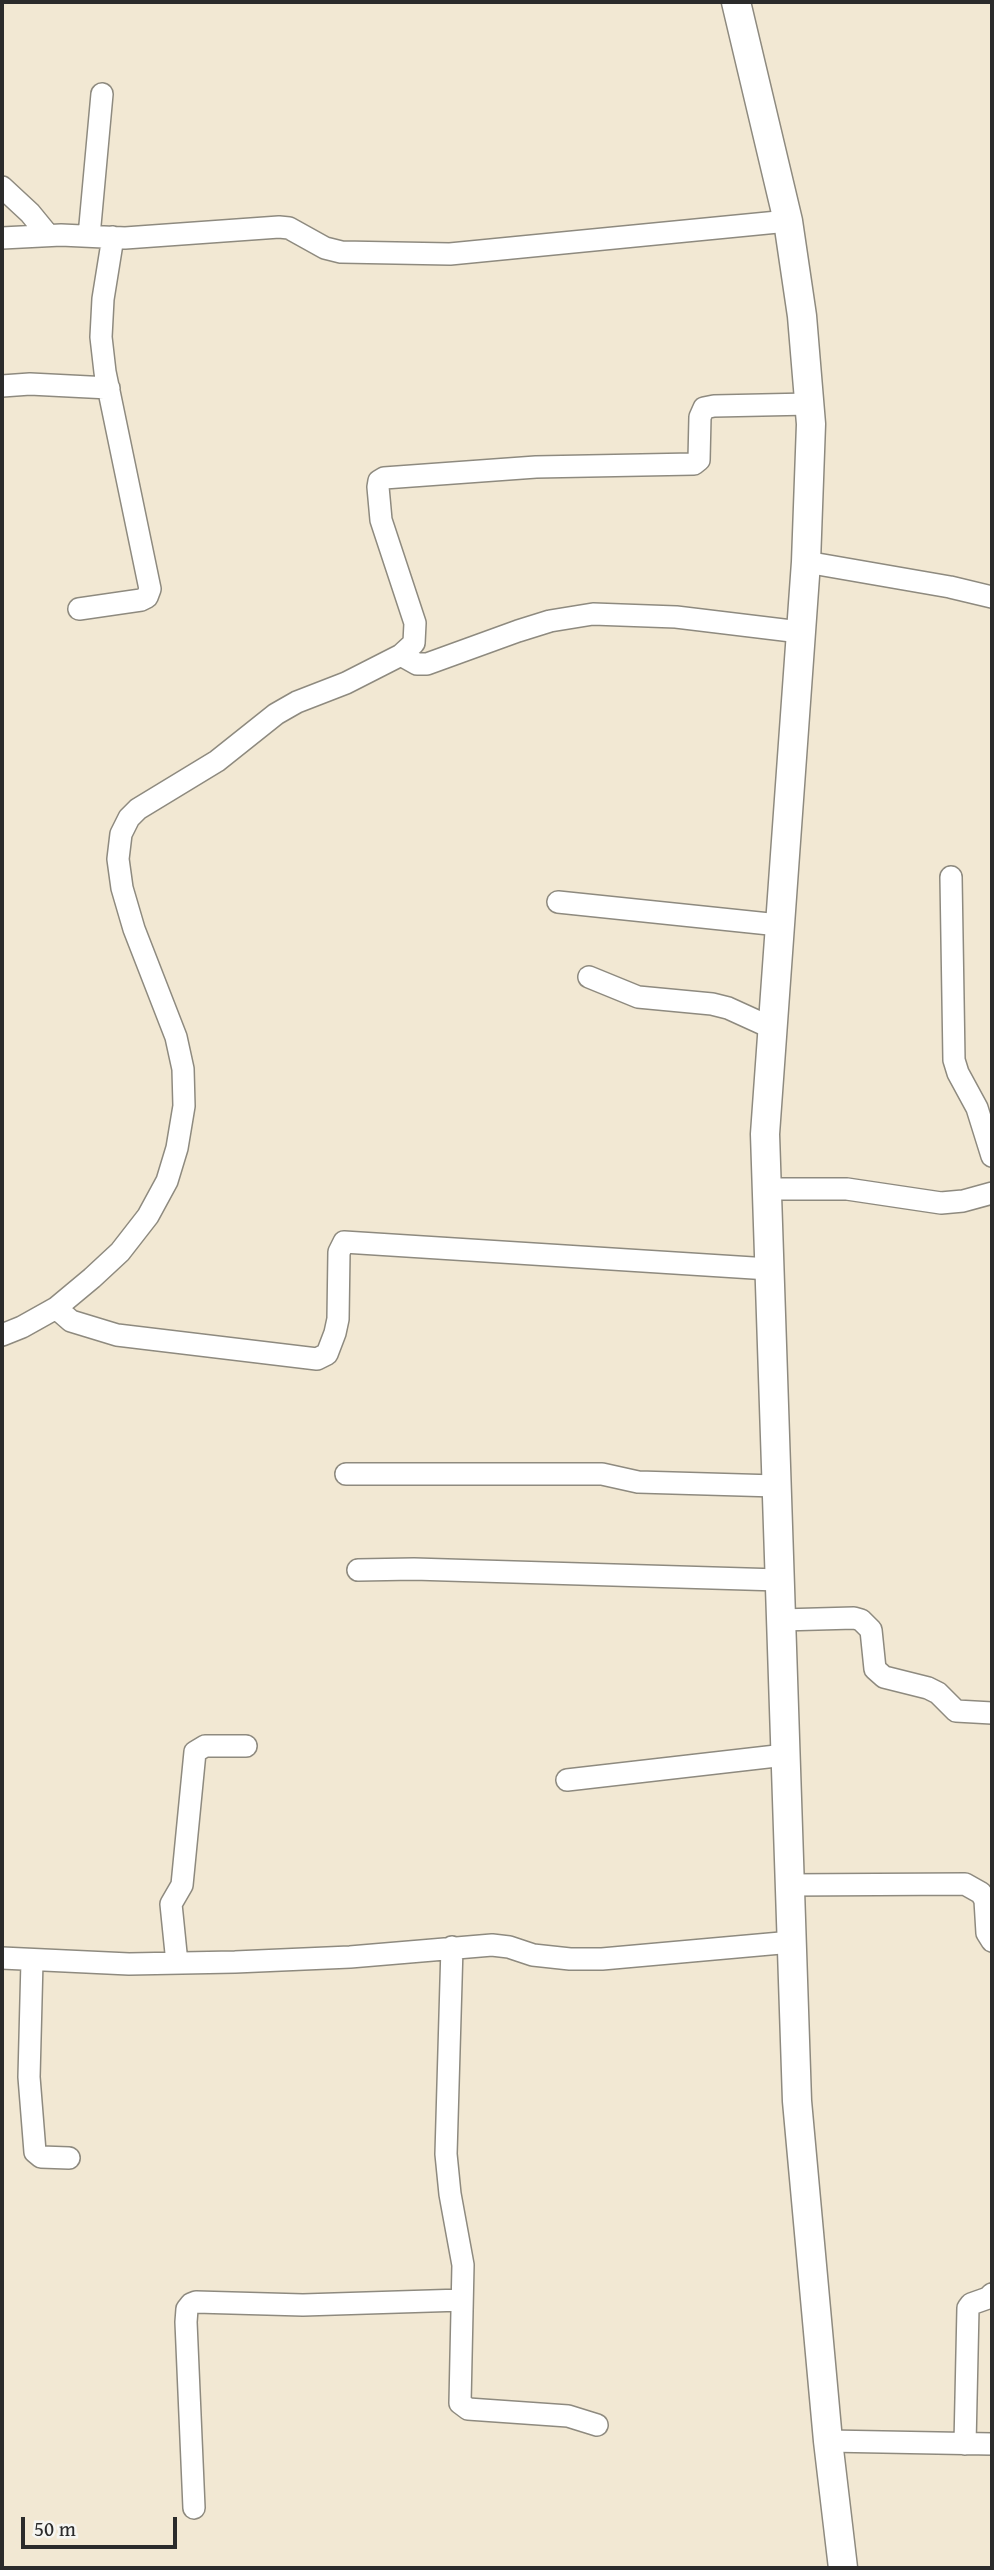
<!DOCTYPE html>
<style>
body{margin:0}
#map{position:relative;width:994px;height:2570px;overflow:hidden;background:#f2e8d3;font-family:"Gentium Book Plus",serif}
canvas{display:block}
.frame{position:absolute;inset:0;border:4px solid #2b2b2b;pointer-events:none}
.scale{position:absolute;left:21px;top:2517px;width:156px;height:32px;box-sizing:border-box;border:4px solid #2b2b2b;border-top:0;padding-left:9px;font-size:21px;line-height:24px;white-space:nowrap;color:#2b2b2b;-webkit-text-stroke:5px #f6f6f2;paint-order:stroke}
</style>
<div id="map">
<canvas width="994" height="2570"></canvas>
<div class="frame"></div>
<div class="scale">50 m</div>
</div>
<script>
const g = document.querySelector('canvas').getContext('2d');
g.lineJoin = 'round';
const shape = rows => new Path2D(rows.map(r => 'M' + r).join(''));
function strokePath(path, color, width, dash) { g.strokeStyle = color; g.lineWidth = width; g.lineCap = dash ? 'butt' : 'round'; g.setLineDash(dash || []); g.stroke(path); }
const minor = shape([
 [2,187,30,213,48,235],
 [89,236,102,94],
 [2,238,61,235,125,238,279,227,289,228,325,248,341,252,450,254,788,221],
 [2,386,30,384,109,388],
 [806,562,950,587,992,597],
 [79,609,141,600,147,597,150,589,105,372,101,337,103,299,113,237],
 [401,655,414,643,415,623,381,520,378,487,379,481,384,478,536,467,694,464,699,460,700,417,704,408,714,406,810,404],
 [951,877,954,1060,958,1073,977,1108,992,1156],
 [558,902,779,925],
 [589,977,638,997,712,1004,728,1008,772,1028],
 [767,1189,847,1189,941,1203,963,1201,992,1193],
 [56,1308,71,1321,117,1335,317,1359,327,1354,335,1333,338,1319,339,1252,344,1242,769,1269],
 [2,1335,22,1327,56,1308,92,1278,120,1252,148,1216,167,1181,177,1148,184,1106,183,1069,176,1037,134,929,122,888,118,859,121,834,129,818,138,809,217,761,276,714,297,702,346,683,401,655,417,664,427,664,518,631,550,621,593,614,676,617,800,632],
 [346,1474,602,1474,638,1482,776,1486],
 [358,1570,414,1569,779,1580],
 [781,1620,854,1618,861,1620,871,1630,875,1669,884,1677,928,1688,938,1693,956,1711,992,1713],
 [567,1780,785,1755],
 [789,1885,965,1884,981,1893,985,1900,987,1933,992,1941],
 [452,1947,446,2154,450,2194,463,2265,460,2403,468,2409,568,2416,597,2425],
 [2,1958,129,1964,235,1962,350,1957,492,1945,509,1947,533,1955,570,1959,602,1959,792,1942],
 [32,1961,29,2077,35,2152,41,2157,69,2158],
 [177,1963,171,1904,182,1885,195,1752,205,1746,246,1746],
 [828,2441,992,2444],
 [965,2444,968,2308,971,2304,988,2298,992,2294],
 [194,2508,186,2322,187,2309,191,2304,196,2302,303,2305,462,2300]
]);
const major = shape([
 [736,2,788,221,802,316,811,424,806,562,765,1134,797,2101,828,2441,843,2568]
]);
strokePath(minor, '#8e8a7f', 24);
strokePath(major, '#8e8a7f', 31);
strokePath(minor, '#fff', 21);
strokePath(major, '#fff', 28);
</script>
